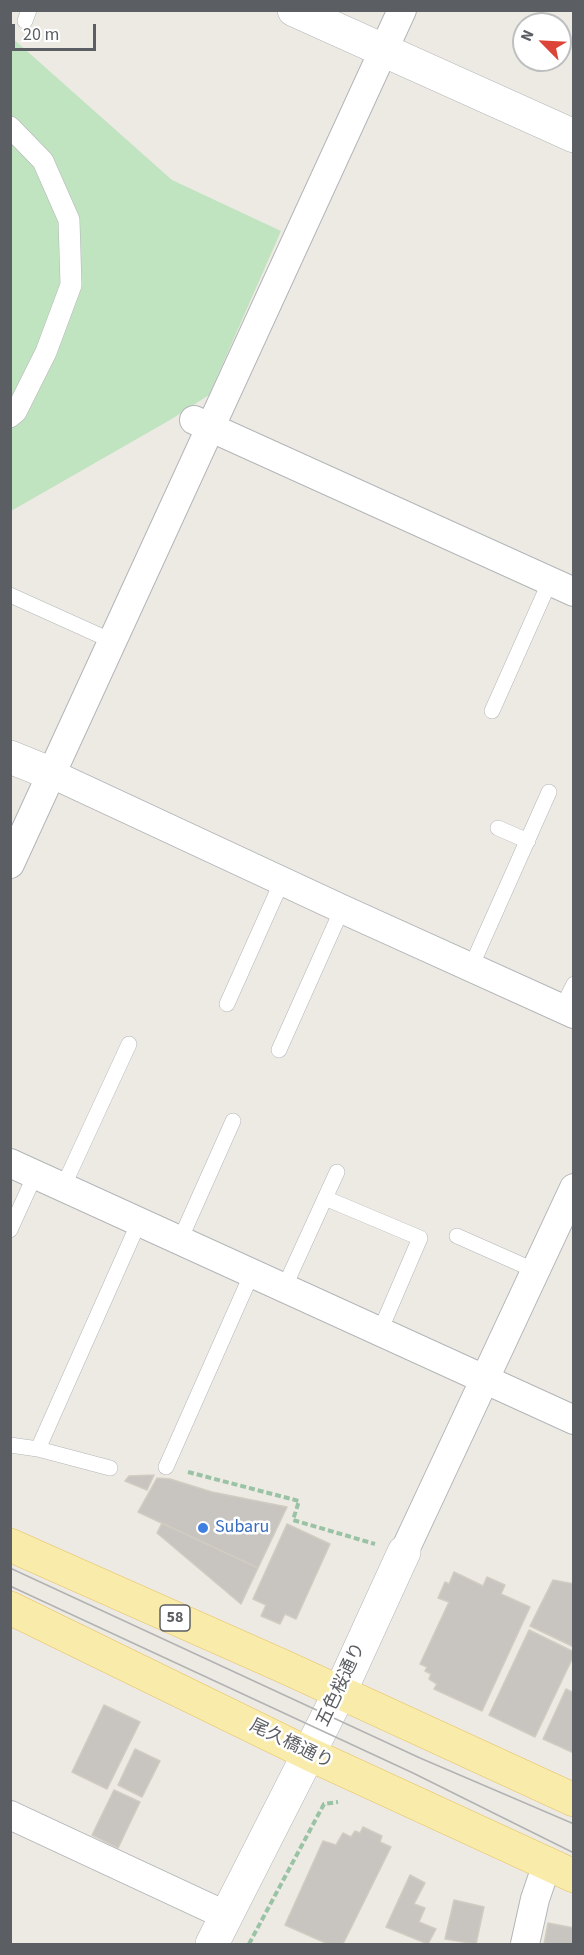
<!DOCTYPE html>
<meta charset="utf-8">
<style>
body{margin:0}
#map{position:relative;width:584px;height:1955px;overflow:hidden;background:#edeae3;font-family:"Source Sans 3",sans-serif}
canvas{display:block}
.frame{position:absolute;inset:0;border:12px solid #5b5e62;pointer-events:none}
.north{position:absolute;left:512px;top:12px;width:60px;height:60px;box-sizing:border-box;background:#fff;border:2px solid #bdbfc0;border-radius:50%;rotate:294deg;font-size:16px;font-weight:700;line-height:24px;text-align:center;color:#5b5e62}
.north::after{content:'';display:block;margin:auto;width:21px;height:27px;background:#dd4438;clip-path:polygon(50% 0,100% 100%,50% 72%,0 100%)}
.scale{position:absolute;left:12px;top:24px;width:84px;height:27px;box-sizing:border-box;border:3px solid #5b5e62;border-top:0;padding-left:8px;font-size:18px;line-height:21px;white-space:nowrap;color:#5b5e62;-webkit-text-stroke:4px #fff;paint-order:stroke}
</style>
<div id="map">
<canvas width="584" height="1955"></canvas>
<div class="frame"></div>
<div class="north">N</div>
<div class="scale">20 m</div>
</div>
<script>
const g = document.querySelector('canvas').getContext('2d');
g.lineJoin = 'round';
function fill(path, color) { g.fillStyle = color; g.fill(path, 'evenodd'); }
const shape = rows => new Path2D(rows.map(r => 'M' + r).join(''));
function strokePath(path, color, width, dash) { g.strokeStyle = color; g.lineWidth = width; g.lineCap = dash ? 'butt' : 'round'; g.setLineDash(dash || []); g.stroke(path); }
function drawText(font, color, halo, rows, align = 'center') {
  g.font = font + ' "Source Sans 3","Noto Sans JP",sans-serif'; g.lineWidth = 5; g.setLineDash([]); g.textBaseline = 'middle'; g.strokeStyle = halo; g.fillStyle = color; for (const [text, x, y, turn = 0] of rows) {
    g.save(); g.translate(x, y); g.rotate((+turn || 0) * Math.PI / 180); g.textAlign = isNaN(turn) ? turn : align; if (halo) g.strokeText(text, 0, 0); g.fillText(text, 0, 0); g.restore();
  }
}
fill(shape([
 [10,36,172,180,281,231,209,395,170,420,11,511]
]), '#c0e3c0');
const building = shape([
 [154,1475,147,1490,125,1481,129,1476,154,1475],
 [157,1478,170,1479,212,1492,287,1507,258,1568,138,1512,157,1478],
 [162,1523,258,1568,241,1604,157,1533,162,1523],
 [287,1524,330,1544,296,1619,285,1614,280,1624,261,1616,266,1605,253,1599,287,1524],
 [454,1572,483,1586,487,1577,505,1585,501,1594,530,1607,482,1711,434,1689,437,1684,429,1679,431,1674,425,1671,427,1667,420,1664,449,1602,438,1598,445,1582,449,1584,454,1572],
 [553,1580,574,1584,574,1647,530,1626,553,1580],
 [529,1630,574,1652,574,1655,535,1737,489,1715,529,1630],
 [566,1689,574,1693,574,1753,543,1739,566,1689],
 [104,1705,140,1722,107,1789,72,1772,104,1705],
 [135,1749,160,1761,142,1797,118,1785,135,1749],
 [114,1790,140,1802,118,1848,92,1835,114,1790],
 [363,1827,382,1836,380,1842,391,1847,343,1944,328,1944,285,1925,323,1841,336,1845,343,1833,351,1837,355,1831,360,1833,363,1827],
 [410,1875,425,1883,414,1904,425,1908,419,1922,436,1929,428,1944,386,1927,410,1875],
 [454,1900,484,1907,476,1944,445,1939,454,1900],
 [548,1923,574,1928,574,1944,544,1944,548,1923]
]);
fill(building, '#c8c5c0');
strokePath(building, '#d1ccc1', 1.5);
const service = shape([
 [25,21,29,10],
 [10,595,112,641],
 [492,711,550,581],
 [498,828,528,841],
 [471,967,549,792],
 [227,1004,282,881],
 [562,1008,574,984],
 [279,1050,342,909],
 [63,1187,129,1044],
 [325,1198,420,1238,380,1331],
 [10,1230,35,1175],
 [457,1236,536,1271],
 [180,1240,233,1121],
 [284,1288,337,1172],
 [10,1445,38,1449,110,1468],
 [38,1449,139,1222],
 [166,1467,252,1273]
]);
const pedestrian = shape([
 [10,127,43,161,69,220,71,285,46,352,16,412,10,417]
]);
const minor = shape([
 [194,420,574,592],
 [52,774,342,909,574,1014],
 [10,864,402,10],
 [10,1163,574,1420],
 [404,1552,574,1188],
 [10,1815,227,1916],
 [525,1944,535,1899,547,1864]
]);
const tertiary = shape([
 [294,10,574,136],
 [10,757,52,774],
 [212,1944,340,1692,404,1552]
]);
const primary = shape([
 [10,1545,287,1668,574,1800],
 [10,1608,309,1754,574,1876]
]);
strokePath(service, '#b3b5b9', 16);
strokePath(pedestrian, '#b3b5b9', 22);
strokePath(minor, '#b3b5b9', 30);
strokePath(tertiary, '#b3b5b9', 34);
strokePath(primary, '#e8c161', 34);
strokePath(shape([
 [188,1472,299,1501,293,1520,375,1544],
 [249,1944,324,1804,338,1802]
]), '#9ac3a6', 4, [6, 3]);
strokePath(service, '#fff', 15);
strokePath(pedestrian, '#fff', 21);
strokePath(minor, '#fff', 28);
strokePath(tertiary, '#fff', 33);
strokePath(primary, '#f9ecab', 33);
strokePath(shape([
 [10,1568,420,1758,574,1824],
 [10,1586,413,1773,574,1853]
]), '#b1b2b2', 1.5);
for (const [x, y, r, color] of [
 [203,1528,6,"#3f7fe0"]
]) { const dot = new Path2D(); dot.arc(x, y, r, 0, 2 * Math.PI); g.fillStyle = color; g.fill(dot); strokePath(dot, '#fff', 2); }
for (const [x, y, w] of [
 [175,1618,30]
]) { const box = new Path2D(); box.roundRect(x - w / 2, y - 13, w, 26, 4.5); g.fillStyle = '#fff'; g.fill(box); strokePath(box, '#5b5e62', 1.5); }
drawText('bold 16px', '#5b5e62', null, [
 ["58",175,1618]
]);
drawText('18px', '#366cbe', '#fff', [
 ["Subaru",215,1528]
], 'left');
drawText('18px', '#5b5e62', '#fff', [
 ["五色桜通り",342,1685,-65],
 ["尾久橋通り",291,1745,26]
]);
</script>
